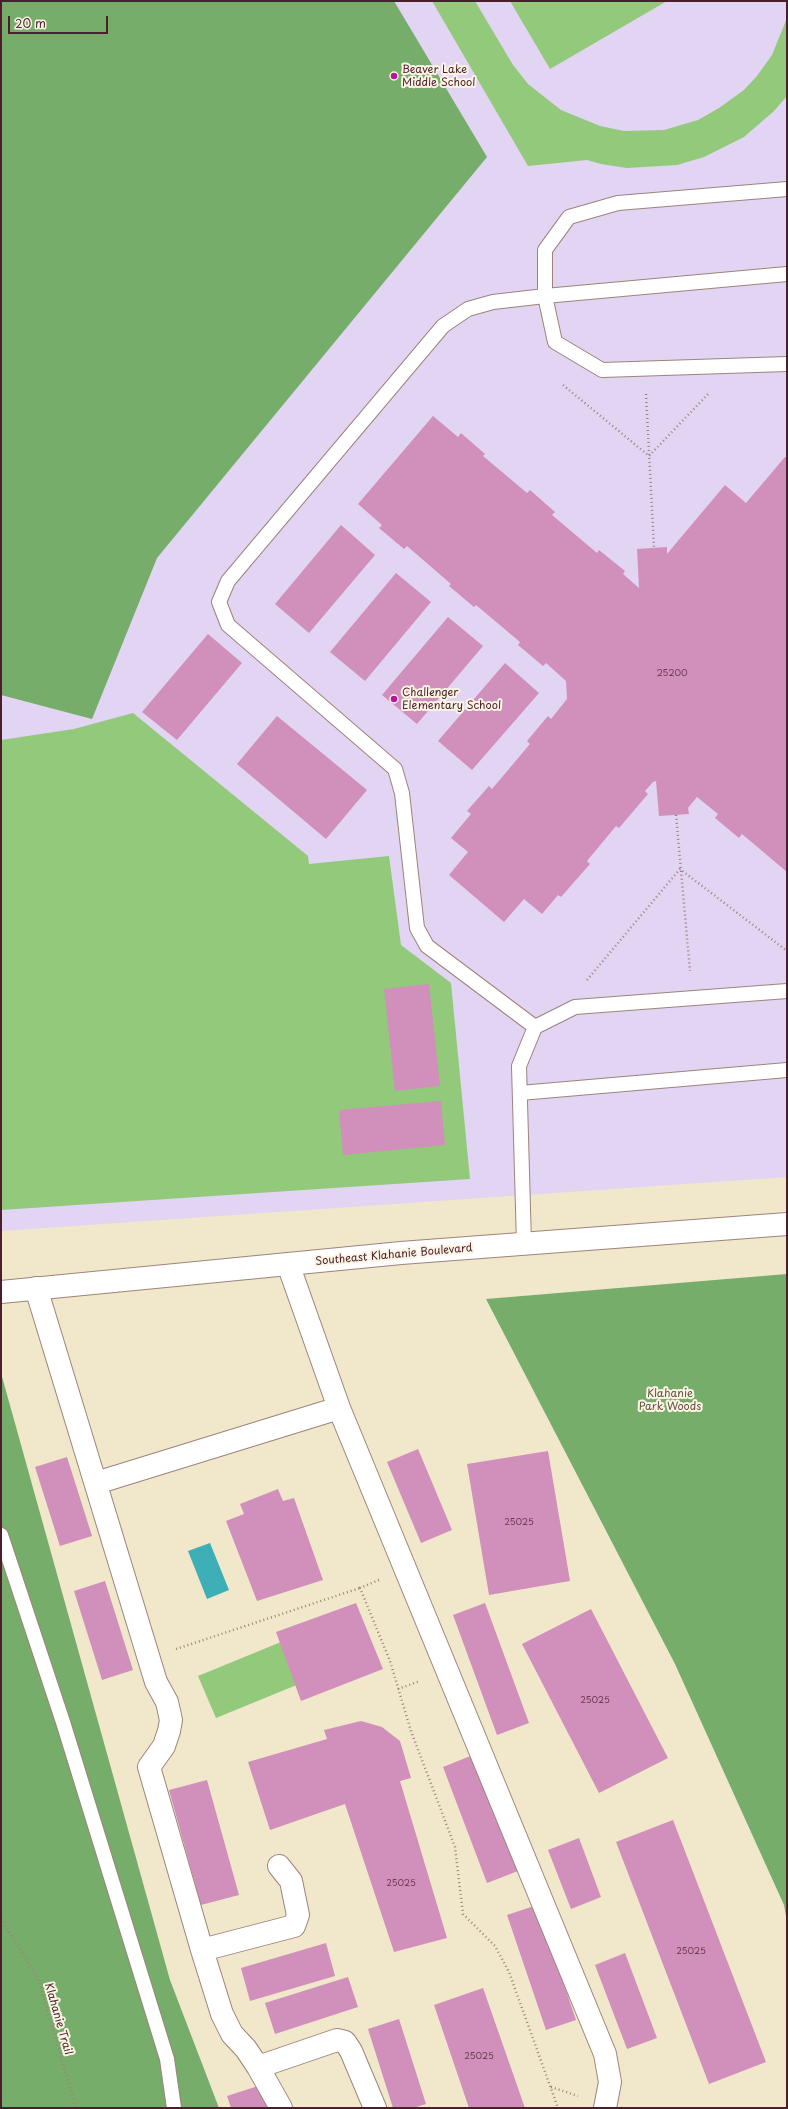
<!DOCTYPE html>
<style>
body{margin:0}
#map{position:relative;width:788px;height:2109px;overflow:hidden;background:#f1e7cb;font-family:"Playpen Sans",sans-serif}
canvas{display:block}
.frame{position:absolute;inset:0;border:2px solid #4a1f2b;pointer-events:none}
.scale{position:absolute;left:8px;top:16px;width:100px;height:18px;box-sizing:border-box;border:2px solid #4a1f2b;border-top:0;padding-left:5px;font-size:12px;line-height:14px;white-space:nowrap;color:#4a1f2b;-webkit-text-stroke:3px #fcf5e5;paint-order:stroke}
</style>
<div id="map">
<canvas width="788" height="2109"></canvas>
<div class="frame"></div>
<div class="scale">20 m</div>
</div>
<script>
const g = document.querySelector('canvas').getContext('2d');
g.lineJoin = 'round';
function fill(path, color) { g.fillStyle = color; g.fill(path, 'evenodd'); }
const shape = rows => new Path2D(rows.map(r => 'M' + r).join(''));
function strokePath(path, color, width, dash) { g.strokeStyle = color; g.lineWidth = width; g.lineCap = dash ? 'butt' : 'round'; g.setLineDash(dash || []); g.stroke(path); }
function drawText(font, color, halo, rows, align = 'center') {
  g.font = font + ' "Playpen Sans",sans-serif'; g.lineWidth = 4; g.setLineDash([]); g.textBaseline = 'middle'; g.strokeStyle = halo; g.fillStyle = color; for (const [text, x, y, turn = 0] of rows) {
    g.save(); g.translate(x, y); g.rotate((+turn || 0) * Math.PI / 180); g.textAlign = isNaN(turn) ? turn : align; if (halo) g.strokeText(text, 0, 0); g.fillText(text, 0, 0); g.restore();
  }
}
fill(shape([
 [1,1,787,1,787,1177,1,1231]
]), '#e2d4f3');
fill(shape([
 [432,1,475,1,513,65,528,84,561,110,600,126,624,131,664,130,698,120,719,108,744,90,757,76,772,55,787,18,787,96,774,111,744,137,704,157,677,165,627,168,601,164,587,160,528,166],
 [510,1,667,1,550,69],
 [133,713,308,856,309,864,389,856,401,945,451,983,470,1179,1,1210,1,740,74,729],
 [281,1642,299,1684,216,1718,198,1676]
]), '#93c97b');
fill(shape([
 [1,1,394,1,487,157,157,558,92,719,1,695],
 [787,1274,787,1922,784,1905,675,1664,486,1299],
 [1,1373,170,1980,219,2108,1,2108]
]), '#76ad6b');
fill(shape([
 [210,1543,229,1590,207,1599,188,1551]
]), '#3eafb6');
fill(shape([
 [433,416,458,437,461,433,485,454,483,456,527,493,530,490,555,512,552,515,597,553,599,550,625,571,623,574,639,588,637,549,667,547,667,554,725,485,746,503,785,457,787,458,787,872,742,834,739,838,715,818,718,814,697,797,688,808,689,814,659,816,656,781,653,782,645,791,648,794,619,828,616,826,587,861,590,864,561,897,558,895,542,914,524,899,504,922,449,875,468,852,451,838,471,814,467,811,489,786,492,789,530,744,527,741,548,716,551,719,567,699,566,681,546,663,543,666,518,645,520,642,476,605,474,607,449,586,451,584,407,546,404,549,379,528,382,525,358,504],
 [341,525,375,555,309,633,275,604],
 [396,573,431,602,365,681,330,652],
 [448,617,483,646,417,724,382,695],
 [208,634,242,663,177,740,142,712],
 [505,663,539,693,472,770,438,741],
 [277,716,367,790,326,839,237,764],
 [429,984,440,1086,395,1091,384,989],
 [441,1101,445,1145,343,1155,339,1110],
 [418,1449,452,1530,421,1543,387,1462],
 [548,1451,570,1581,489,1595,467,1464],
 [67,1457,92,1536,60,1546,35,1467],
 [278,1489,283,1501,294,1498,323,1580,257,1601,226,1521,244,1514,240,1504],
 [105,1581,133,1670,102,1680,74,1591],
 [356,1603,383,1669,301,1701,276,1632],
 [485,1603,529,1723,497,1735,453,1615],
 [591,1609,668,1758,599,1793,522,1644],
 [361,1721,382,1727,400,1741,411,1778,400,1781,447,1938,394,1952,345,1804,270,1830,248,1762,327,1739,324,1730],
 [473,1755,518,1871,487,1883,443,1767],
 [207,1780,239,1895,201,1905,169,1790],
 [673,1820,766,2062,709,2084,616,1842],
 [579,1838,601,1897,571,1909,548,1850],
 [537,1905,576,2020,546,2030,507,1915],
 [326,1943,335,1976,250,2001,241,1968],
 [625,1953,657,2038,627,2049,595,1965],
 [348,1977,358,2007,275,2034,265,2003],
 [483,1988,525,2108,469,2108,434,2005],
 [399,2019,426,2104,413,2108,393,2108,368,2029],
 [261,2085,267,2108,231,2108,227,2096]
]), '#d18fbb');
const lane = shape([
 [787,189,618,203,569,217,545,250,545,296,555,342,602,370,787,364],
 [535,1027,427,946,417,928,402,793,395,769,228,625,219,602,228,581,443,326,468,309,493,302,545,296,787,274],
 [520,1093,787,1070],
 [524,1244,519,1066,535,1027,575,1007,787,991],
 [1,1535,63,1722,167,2059,174,2108]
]);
const street = shape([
 [288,1264,339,1408],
 [36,1288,156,1682,167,1702,171,1720,169,1731,164,1746,149,1767,202,1950,222,2014,232,2034,246,2049,258,2067,281,2108],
 [96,1483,339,1408,605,2054,610,2082,605,2108],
 [202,1950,294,1926,298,1915,291,1881,279,1866],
 [258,2067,337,2040,345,2042,351,2051,375,2108]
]);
const secondary = shape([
 [1,1292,401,1253,787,1224]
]);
strokePath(lane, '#9e837b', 16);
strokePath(street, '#9e837b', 24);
strokePath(secondary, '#9e837b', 24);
strokePath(shape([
 [563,385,649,456,710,392],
 [646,394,654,548],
 [676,815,690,971],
 [587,980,680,869,787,951],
 [379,1580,360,1588,390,1661,411,1731,455,1847,463,1914,495,1946,509,1972,558,2108],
 [176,1649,360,1588],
 [398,1689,420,1681],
 [1,1918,38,1979,76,2108],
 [551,2087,578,2096]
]), '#9e837b', 2.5, [1, 3]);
strokePath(lane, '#fff', 14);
strokePath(street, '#fff', 22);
strokePath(secondary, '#fff', 22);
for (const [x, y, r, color] of [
 [394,76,4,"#b5179e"],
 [394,699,4,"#b5179e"]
]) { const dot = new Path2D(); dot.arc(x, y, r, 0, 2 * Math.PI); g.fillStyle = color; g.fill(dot); strokePath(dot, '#fcf5e5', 1.5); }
drawText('9px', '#6c3b4f', null, [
 ["25200",672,674],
 ["25025",519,1523],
 ["25025",595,1701],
 ["25025",401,1884],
 ["25025",691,1952],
 ["25025",479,2057]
]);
drawText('11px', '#4a1f2b', '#fcf5e5', [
 ["Beaver Lake",402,70],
 ["Middle School",402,83],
 ["Challenger",402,693],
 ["Elementary School",402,706]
], 'left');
drawText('11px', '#4a1f2b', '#fcf5e5', [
 ["Southeast Klahanie Boulevard",394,1255,-5],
 ["Klahanie Trail",58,2019,74]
]);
drawText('11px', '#605243', '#fcf5e5', [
 ["Klahanie",670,1394],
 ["Park Woods",670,1407]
]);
</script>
